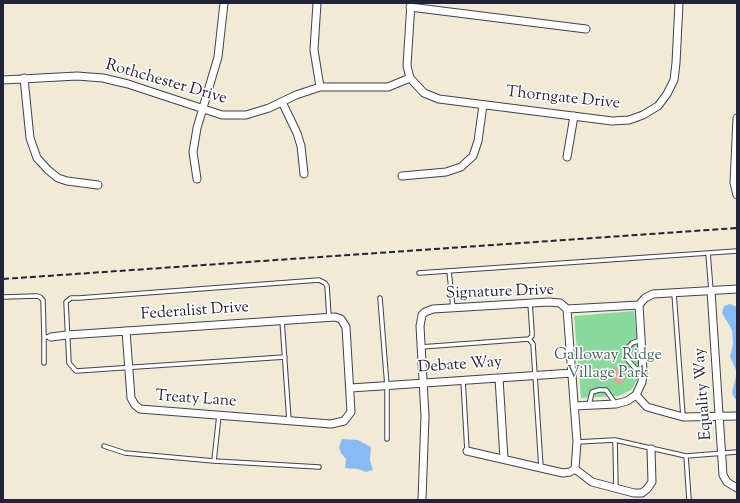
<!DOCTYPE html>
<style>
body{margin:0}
#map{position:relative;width:740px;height:503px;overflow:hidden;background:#f1ebd6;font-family:"Sorts Mill Goudy",serif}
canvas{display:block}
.frame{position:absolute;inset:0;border:4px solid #22223b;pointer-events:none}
</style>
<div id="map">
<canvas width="740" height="503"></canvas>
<div class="frame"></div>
</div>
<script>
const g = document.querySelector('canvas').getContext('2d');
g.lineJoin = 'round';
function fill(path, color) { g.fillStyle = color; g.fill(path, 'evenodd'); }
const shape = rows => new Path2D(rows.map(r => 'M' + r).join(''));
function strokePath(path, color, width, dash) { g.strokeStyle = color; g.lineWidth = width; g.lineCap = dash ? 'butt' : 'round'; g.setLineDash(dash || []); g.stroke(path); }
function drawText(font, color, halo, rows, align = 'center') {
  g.font = font + ' "Sorts Mill Goudy",serif'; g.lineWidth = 3; g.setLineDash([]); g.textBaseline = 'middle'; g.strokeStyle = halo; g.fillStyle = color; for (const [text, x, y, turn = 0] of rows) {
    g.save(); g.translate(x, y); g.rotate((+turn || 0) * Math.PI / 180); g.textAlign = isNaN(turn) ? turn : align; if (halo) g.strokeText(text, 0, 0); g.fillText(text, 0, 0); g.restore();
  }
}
fill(shape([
 [634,311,639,365,638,379,631,390,619,396,581,398,574,316]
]), '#87da9b');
fill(shape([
 [730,304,737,307,737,398,735,399,732,393,737,372,730,357,733,344,732,330,722,313,724,306],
 [342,439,358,440,371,447,370,460,373,470,366,472,358,469,345,468,346,459,341,453,339,447]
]), '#88bbf6');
fill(shape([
 [614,367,626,378,619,385,608,374]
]), '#e0a7a1');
const lane = shape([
 [708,253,711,291],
 [449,271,453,308],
 [419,273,737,251],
 [674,293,683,416],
 [3,297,37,296,40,297,43,300,44,337,51,337],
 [380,298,387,386,387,439],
 [282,320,289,421],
 [44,337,44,363],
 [529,339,533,344,541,468],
 [641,340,632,343,627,349,626,358,635,368,643,371],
 [421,347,529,339,532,336,532,332,530,303],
 [285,357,76,371,69,363,66,302,71,298,79,298,319,280,325,283,327,286,329,317],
 [463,380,467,451],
 [589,405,592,392,599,390,606,390,616,404],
 [219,415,214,461,319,467],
 [615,440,616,489],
 [577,442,615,440,686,456,737,452],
 [104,446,125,453,214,461],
 [686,456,689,500]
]);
const street = shape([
 [317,3,314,50,320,87],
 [411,3,407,66,410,78,424,93,439,99,612,121,629,120,643,115,658,106,667,94,674,80,676,63,679,3],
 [410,7,586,29],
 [24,78,30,138,37,158,48,170,58,178,67,181,98,185],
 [3,80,77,76,103,78,128,84,222,115,246,115,269,108,296,95,320,87,388,87,410,78],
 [282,102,297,133,301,146,304,174],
 [737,118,734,183,737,195],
 [567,157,574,116],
 [402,176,446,172,461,167,473,156,478,141,483,105],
 [197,179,193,152,197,128,218,57,224,3],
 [711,291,723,475,727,482,737,488],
 [567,309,577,442,575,469],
 [51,337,67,335,335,317,341,319,346,327,351,412,344,421,331,424,140,409,135,405,131,398,126,331],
 [499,378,504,459],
 [351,388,572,373],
 [636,395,642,382,643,371,639,305],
 [574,406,616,404,627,401,636,395,647,407,683,417,737,416],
 [467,451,563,473,570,472,575,469],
 [575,469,592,482,634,493,642,493,647,489,652,482,651,449],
 [422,500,425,416,420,326,422,315,425,312,433,309,549,302,560,303,567,309,639,305,645,298,653,294,737,289]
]);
strokePath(lane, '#414052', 5.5);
strokePath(street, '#414052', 9);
strokePath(lane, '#fff', 3.5);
strokePath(street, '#fff', 7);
strokePath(shape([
 [3,279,737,228]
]), '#22223b', 2, [6, 3]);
drawText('16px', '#22223b', '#fff', [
 ["Rothchester Drive",166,83,16],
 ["Thorngate Drive",563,99,6],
 ["Signature Drive",500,293,-2],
 ["Federalist Drive",195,312,-4],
 ["Debate Way",460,366,-4],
 ["Equality Way",704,394,-94],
 ["Treaty Lane",196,400,4]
]);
drawText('16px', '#45625d', '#fff', [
 ["Galloway Ridge",608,356],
 ["Village Park",608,374]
]);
</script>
